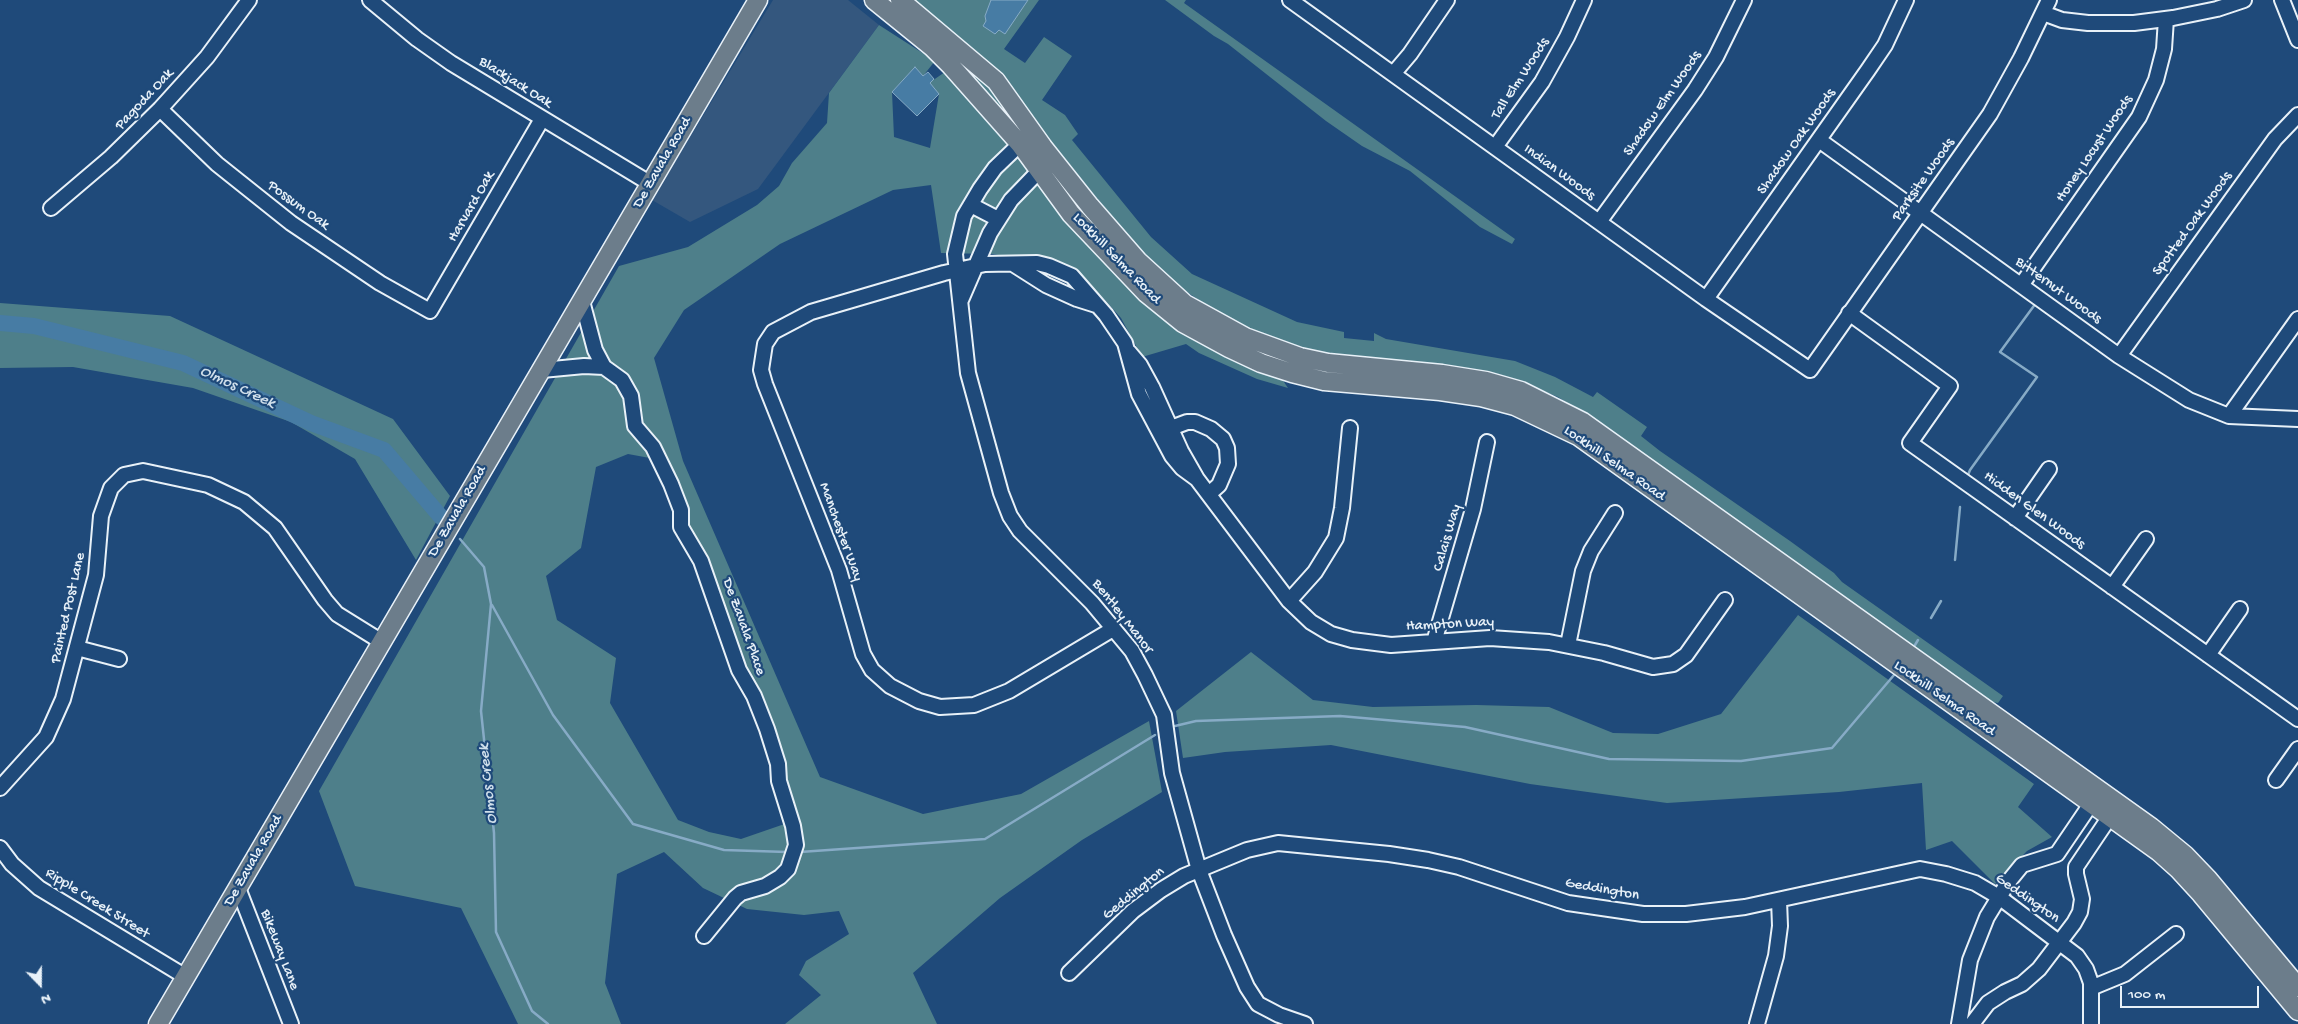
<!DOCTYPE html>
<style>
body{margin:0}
#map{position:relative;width:2298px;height:1024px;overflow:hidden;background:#1f4a7a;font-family:"Gochi Hand",sans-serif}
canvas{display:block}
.north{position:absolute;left:15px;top:959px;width:50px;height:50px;-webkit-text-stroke:4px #1f4a7a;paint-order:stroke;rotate:158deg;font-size:14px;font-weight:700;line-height:20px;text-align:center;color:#e8f1f8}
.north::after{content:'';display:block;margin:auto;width:18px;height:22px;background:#e8f1f8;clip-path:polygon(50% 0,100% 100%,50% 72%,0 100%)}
.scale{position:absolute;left:2120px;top:986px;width:139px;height:22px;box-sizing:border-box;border:2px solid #e8f1f8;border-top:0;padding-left:6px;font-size:15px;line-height:18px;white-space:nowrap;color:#e8f1f8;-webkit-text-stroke:4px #1f4a7a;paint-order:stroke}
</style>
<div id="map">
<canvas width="2298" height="1024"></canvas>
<div class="north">N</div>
<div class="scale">100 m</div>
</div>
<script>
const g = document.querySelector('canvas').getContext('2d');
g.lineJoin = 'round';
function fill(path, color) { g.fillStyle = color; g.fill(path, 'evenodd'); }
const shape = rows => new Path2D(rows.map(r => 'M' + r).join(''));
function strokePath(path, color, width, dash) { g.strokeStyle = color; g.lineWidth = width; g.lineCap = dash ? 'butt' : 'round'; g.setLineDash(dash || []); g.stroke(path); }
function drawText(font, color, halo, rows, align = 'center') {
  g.font = font + ' "Gochi Hand",sans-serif'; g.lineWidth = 4.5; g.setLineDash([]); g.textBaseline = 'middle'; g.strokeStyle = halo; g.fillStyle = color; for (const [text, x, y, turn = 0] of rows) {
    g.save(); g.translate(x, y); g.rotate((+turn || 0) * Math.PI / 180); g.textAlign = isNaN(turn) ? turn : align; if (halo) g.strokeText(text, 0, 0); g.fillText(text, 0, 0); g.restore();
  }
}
fill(shape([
 [773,0,848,0,879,25,758,189,690,222,652,200]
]), '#34577e');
fill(shape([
 [915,0,1039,0,1004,49,1025,63,1044,37,1072,56,1042,100,1065,115,1078,134,1072,140,1151,237,1192,274,1297,322,1344,332,1344,338,1374,341,1374,333,1386,339,1515,361,1555,377,1593,397,1597,392,1647,427,1641,436,1660,451,1790,541,1834,573,1842,582,2003,696,1998,703,1992,702,1608,429,1558,397,1531,386,1487,373,1430,364,1336,355,1296,346,1240,325,1221,315,1184,290,1140,251,1048,138,1042,184,1123,278,1278,373,1288,388,1257,379,1199,353,1186,344,1142,357,1121,318,1104,299,1072,267,1053,260,1017,258,992,254,941,253,931,185,893,190,780,244,684,310,654,358,683,461,820,777,923,814,1021,794,1149,721,1162,792,1082,840,1000,898,913,973,937,1024,785,1024,821,995,799,975,806,961,849,934,839,911,804,915,747,909,703,888,664,852,617,874,605,983,621,1024,518,1024,461,908,355,886,319,791,619,266,688,247,757,205,779,186,792,163,827,123,829,93,879,25,935,61,923,76,915,67,892,92,894,137,930,148,939,94,929,83,945,72,967,45],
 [628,454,666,461,688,528,704,551,739,652,770,721,799,819,741,839,709,832,678,820,610,703,616,658,557,620,546,576,581,548,596,467],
 [1165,0,1186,0,1184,3,1515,239,1512,244,1480,227,1410,171,1362,146,1326,121,1228,44,1214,36],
 [0,303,170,316,393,419,450,496,416,560,355,459,291,422,193,388,73,367,0,368],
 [1798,615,2034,784,2018,807,2052,837,2027,851,1995,884,1952,841,1926,850,1922,783,1839,792,1667,803,1530,784,1331,745,1225,752,1183,758,1176,711,1251,652,1313,700,1373,707,1476,705,1549,707,1613,733,1658,734,1721,714]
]), '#4e7f8a');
const water = shape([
 [991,0,1028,0,1005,34,999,30,995,34,983,26,986,21,985,16,991,0],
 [915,67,923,76,928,72,934,79,930,83,939,94,917,116,892,92,915,67]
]);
fill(water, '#477ca4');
strokePath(water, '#87abc6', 1);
strokePath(shape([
 [1968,475,1970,470,2037,377,2000,352,2036,303],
 [460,539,484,567,491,604,481,711,494,833,496,932,532,1011,548,1024],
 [1955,560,1960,507],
 [492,605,553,715,633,824,724,850,787,852],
 [1931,618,1941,601],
 [1915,645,1918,640],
 [1175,726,1196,721,1340,716,1465,727,1609,759,1741,761,1832,748,1894,675],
 [800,852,985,839,1155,735]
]), '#87abc6', 2.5);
strokePath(shape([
 [0,323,34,326,183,363,311,423,384,450,441,517]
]), '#477ca4', 16);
const minor = shape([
 [370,0,417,39,451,63,651,184],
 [1290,0,1706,299,1810,370,1990,114,2021,58,2049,0],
 [2282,0,2298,40],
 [2043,13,2062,20,2088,23,2134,23,2173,18,2217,9,2244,0],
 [1393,74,1410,54,1447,0],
 [160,109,217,164,291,223,380,283,430,311,542,119],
 [1819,140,2119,356,2189,400,2229,416,2298,419],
 [1029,145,1020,144,995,168,980,189,964,216,955,254,968,373,1001,493,1010,516,1020,531,1092,603,1132,651,1145,675,1164,715,1172,773,1199,870,1224,935,1247,987,1258,1004,1279,1015,1305,1024],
 [1495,147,1542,82,1567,37,1584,0],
 [971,205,998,219],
 [51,208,111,157,160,109,207,57,249,0],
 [1599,222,1695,90,1716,57,1744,0],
 [1013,264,1046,285,1077,299,1096,305],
 [2022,284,2139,117,2156,80,2164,49,2166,19],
 [1706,299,1868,70,1885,45,1906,0],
 [961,300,990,233,1011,200,1039,171,1041,162],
 [582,301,595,350,604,367,622,380,631,396,635,426,653,447,671,484,681,510,681,527,701,561,739,670,754,696,767,729,778,764,779,781,793,826,796,845,788,869,780,877,765,886,741,893,735,898,704,936],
 [1849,313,1950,386,1910,443,2298,719],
 [1129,352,1140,365,1152,387,1181,451,1197,479,1289,601,1311,622,1331,634,1352,640,1391,645,1490,638,1549,642,1604,653,1653,667,1673,664,1686,655,1725,600],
 [2119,356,2275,139,2298,115],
 [542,370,584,366,604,367],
 [2229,416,2298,319],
 [1163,431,1187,422,1195,422,1211,429,1223,439,1227,448,1228,464,1219,485,1210,493],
 [2015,518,2049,469],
 [2112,587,2146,539],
 [1289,601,1315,572,1336,538,1342,508,1350,428],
 [1113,629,1009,691,974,705,940,707,919,701,890,686,872,670,863,654,839,570,765,384,761,370,765,344,773,332,811,312,944,273,985,264,1037,263,1049,266,1072,276,1106,315,1125,343,1139,394,1172,456,1182,468,1197,479],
 [1434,642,1473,509,1487,442],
 [1568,645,1583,571,1591,551,1615,513],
 [77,648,119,659],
 [2208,655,2240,609],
 [2276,780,2298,749],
 [0,788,46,737,63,699,96,575,101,516,111,488,124,475,143,471,208,485,244,502,275,528,325,600,337,614,382,642],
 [0,848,12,864,39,888,186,977],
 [238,888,291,1024],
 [1069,973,1133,911,1161,890,1184,876,1247,850,1278,843,1389,854,1428,860,1459,867,1568,903,1643,914,1686,914,1745,907,1920,869,1946,874,1975,883,1999,897,2077,956,2086,969,2091,983,2091,1024],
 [2091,988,2125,974,2176,934],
 [1757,1024,1776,956,1780,926,1779,900],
 [1959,1024,1970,960,1987,917,2009,881,2022,865,2057,854,2097,795],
 [1972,1024,1988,1003,2005,992,2022,984,2039,969,2074,923,2080,912,2082,899,2076,874,2076,867,2115,809]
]);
const major = shape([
 [874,0,932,47,951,66,1020,144,1071,214,1146,293,1183,323,1229,348,1261,363,1292,373,1324,381,1440,391,1481,397,1515,406,1578,436,2159,852,2178,869,2201,894,2298,1011],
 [900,0,996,81,1043,147,1090,206,1138,261,1185,304,1245,337,1300,357,1328,363,1442,374,1486,381,1521,391,1583,422,2151,827,2185,855,2208,879,2298,987],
 [158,1024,758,0]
]);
strokePath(minor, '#e8f1f8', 18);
strokePath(major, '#e8f1f8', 21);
strokePath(minor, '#1f4a7a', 14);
strokePath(major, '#6c7d8b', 18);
drawText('15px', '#e8f1f8', '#1f4a7a', [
 ["Tall Elm Woods",1521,79,-57],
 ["Blackjack Oak",515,83,32],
 ["Pagoda Oak",145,100,-47],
 ["Shadow Elm Woods",1663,104,-55],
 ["Shadow Oak Woods",1797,142,-55],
 ["Honey Locust Woods",2095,149,-56],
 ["De Zavala Road",663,163,-60],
 ["Indian Woods",1559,173,36],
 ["Parksite Woods",1924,180,-55],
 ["Possum Oak",298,206,36],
 ["Harvard Oak",472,207,-60],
 ["Spotted Oak Woods",2193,224,-54],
 ["Lockhill Selma Road",1116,259,46],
 ["Bitternut Woods",2058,291,36],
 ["Lockhill Selma Road",1614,464,35],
 ["Hidden Glen Woods",2034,511,36],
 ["De Zavala Road",458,512,-60],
 ["Manchester Way",840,532,70],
 ["Calais Way",1448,538,-74],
 ["Painted Post Lane",69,608,-77],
 ["Bentley Manor",1122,617,52],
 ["Hampton Way",1450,625,-3],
 ["De Zavala Place",743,627,70],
 ["Lockhill Selma Road",1944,699,35],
 ["De Zavala Road",254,861,-60],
 ["Geddington",1602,890,10],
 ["Geddington",1134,894,-39],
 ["Geddington",2027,899,35],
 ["Ripple Creek Street",97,904,32],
 ["Bikeway Lane",279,950,69]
]);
drawText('italic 16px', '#d0dfeb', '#1f4a7a', [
 ["Olmos Creek",237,388,25],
 ["Olmos Creek",489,784,-96]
]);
</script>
